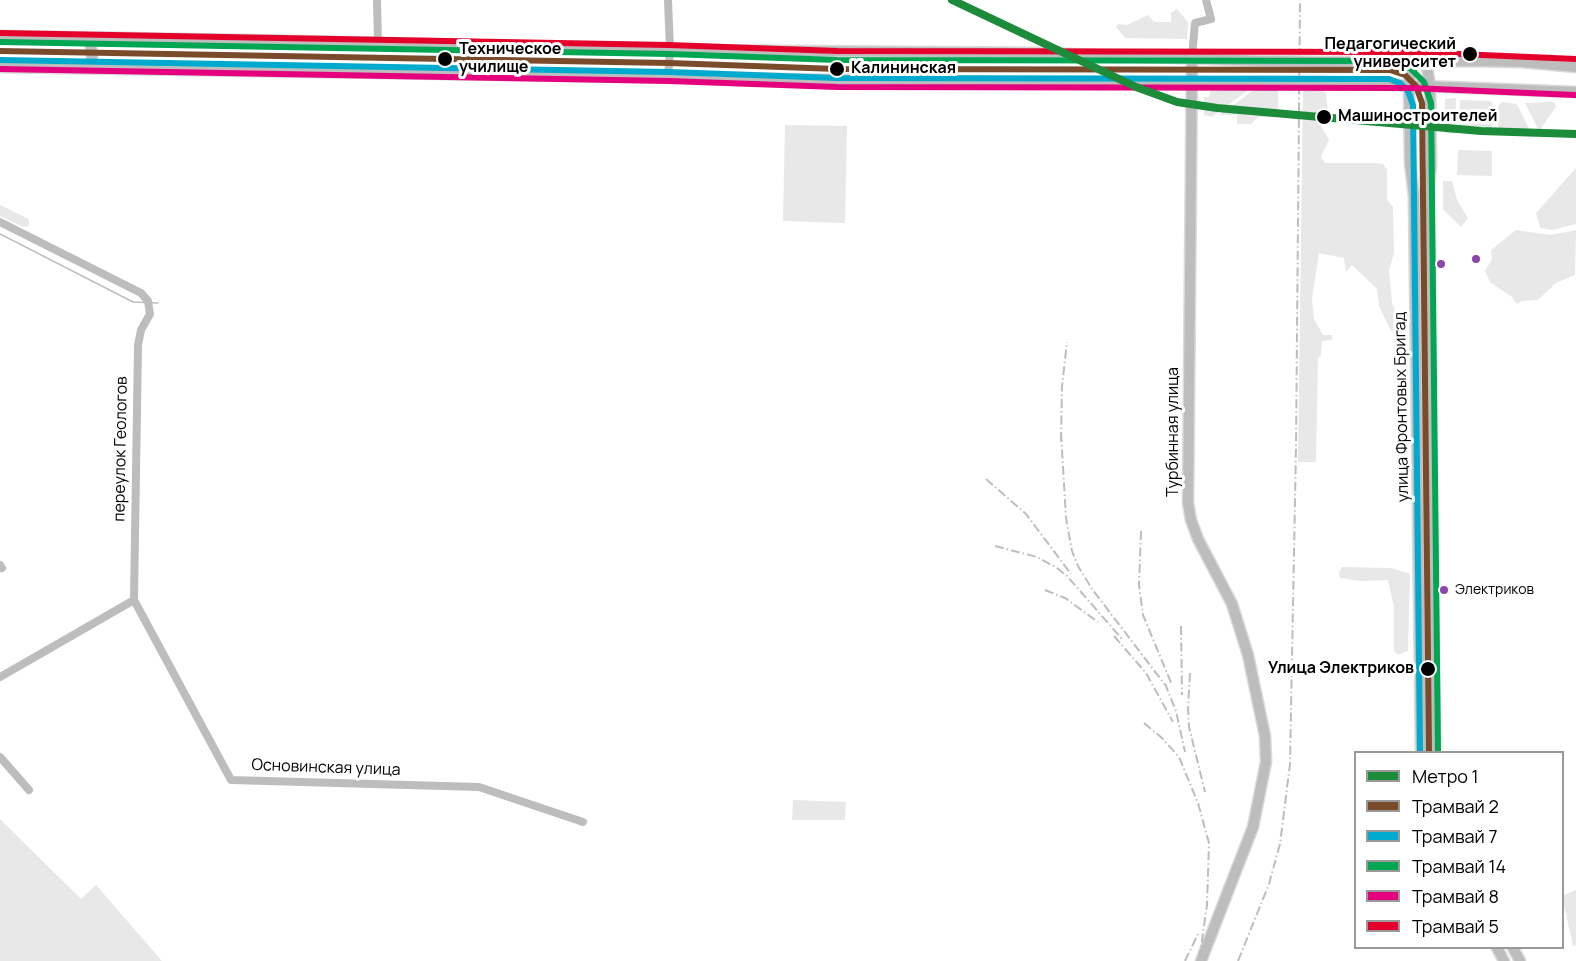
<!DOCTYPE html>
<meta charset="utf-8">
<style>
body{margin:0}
#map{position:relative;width:1576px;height:961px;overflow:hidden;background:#fff;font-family:Manrope,sans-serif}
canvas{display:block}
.legend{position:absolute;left:1354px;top:751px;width:210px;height:198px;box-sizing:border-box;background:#fff;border:2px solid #999;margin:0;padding:8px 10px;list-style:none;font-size:18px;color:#000}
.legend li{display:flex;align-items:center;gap:12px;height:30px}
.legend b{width:30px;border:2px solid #999}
</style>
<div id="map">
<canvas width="1576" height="961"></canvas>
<ul class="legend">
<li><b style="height:8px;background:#1c8c3a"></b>Метро 1</li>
<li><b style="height:8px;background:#7a4b2a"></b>Трамвай 2</li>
<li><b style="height:8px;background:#00a9ce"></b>Трамвай 7</li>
<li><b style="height:8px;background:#00a651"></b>Трамвай 14</li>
<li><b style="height:8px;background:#e5007d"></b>Трамвай 8</li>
<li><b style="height:8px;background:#e4002b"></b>Трамвай 5</li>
</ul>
</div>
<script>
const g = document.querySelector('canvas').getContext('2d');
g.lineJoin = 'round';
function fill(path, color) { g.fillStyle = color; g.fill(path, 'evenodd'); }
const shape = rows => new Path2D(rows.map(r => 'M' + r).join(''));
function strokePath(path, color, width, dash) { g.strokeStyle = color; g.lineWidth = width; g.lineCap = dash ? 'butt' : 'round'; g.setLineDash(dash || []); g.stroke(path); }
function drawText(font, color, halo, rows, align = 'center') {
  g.font = font + ' Manrope,sans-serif'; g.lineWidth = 6; g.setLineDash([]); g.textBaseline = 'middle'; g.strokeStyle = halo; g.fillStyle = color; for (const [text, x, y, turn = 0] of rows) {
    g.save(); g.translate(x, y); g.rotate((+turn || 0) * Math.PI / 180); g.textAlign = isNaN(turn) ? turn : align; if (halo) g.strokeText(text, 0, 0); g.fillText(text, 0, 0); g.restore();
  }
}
fill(shape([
 [1177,9,1188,22,1187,39,1125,38,1116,27,1118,24,1127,25,1148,15,1154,22,1171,22,1171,13],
 [1278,86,1278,117,1258,117,1251,124,1237,124,1237,115,1219,115,1258,87],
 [1316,86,1326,93,1328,112,1318,121,1329,140,1321,157,1325,163,1376,163,1383,164,1387,170,1387,199,1393,207,1394,253,1389,270,1392,303,1398,318,1396,335,1390,329,1379,306,1377,289,1352,265,1346,272,1344,258,1319,253,1312,299,1314,319,1323,335,1332,335,1332,340,1322,341,1321,355,1318,358,1316,462,1298,462,1303,87],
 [1251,88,1212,117,1204,115,1204,97,1209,97,1210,91],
 [1456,98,1455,134,1444,133,1445,99],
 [1460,100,1490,101,1493,105,1492,134,1459,133],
 [1502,102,1517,104,1532,135,1498,134,1498,106],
 [1554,102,1556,107,1539,131,1525,103],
 [785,125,847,126,845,223,783,221],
 [1458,150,1492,151,1492,176,1457,175],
 [1576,168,1576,224,1552,230,1540,228,1536,213],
 [1443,181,1452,181,1457,200,1468,218,1461,227,1443,209],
 [0,205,27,218,29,221,29,226,23,227,0,216],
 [1516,230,1551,235,1576,230,1575,275,1556,283,1538,300,1522,301,1517,304,1512,297,1490,282,1485,271,1492,259,1491,250],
 [1342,567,1391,568,1410,574,1408,651,1398,655,1394,651,1394,607,1388,580,1361,581,1340,578,1339,572],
 [793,800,846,802,845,820,792,820],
 [0,819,81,899,96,885,162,961,0,961],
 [1576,890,1576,945,1573,946,1562,896]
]), '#e8e8e8');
const major = shape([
 [0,36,296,41,670,50,1039,53,1264,61],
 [87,37,90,42,92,53,92,59,87,68],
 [1192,57,1188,503,1191,520,1198,539,1232,604,1248,655,1265,736,1266,762,1253,827,1201,961],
 [1412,61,1409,86,1410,163,1414,196,1421,752],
 [1426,61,1430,86,1431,166,1427,200,1428,303,1435,752],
 [1322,62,1471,61,1522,62,1576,67],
 [0,67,1098,84,1264,82],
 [1321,82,1576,92],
 [1497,948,1504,961],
 [1513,948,1520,961]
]);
strokePath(major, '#dbdbdb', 13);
strokePath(shape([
 [377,0,378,44],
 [668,0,670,50,668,77],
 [1192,57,1195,23,1211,19,1206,0],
 [0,222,141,293,148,301,150,314,141,330,138,345,134,600,231,780,479,787,583,822],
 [0,565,2,568],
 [0,677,134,600],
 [0,757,29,790]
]), '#bdbdbd', 8);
strokePath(major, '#bdbdbd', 10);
strokePath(shape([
 [0,234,133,302,158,303]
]), '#bdbdbd', 1.5);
strokePath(shape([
 [1061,433,1066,518,1072,551,1078,566,1092,589,1166,686,1176,711,1185,752],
 [1061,441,1062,386,1067,342],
 [986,479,1026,514,1071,574],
 [1141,531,1139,585,1143,615,1172,685],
 [995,546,1037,557,1057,568,1067,576,1122,639],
 [1045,590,1065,598,1098,622],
 [1181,626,1182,695],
 [1114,636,1146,673,1173,722],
 [1190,673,1188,708,1189,727,1205,792],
 [1144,723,1162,738,1179,757,1198,803,1209,843,1207,905,1199,961],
 [1185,961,1198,934],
 [1238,961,1269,884,1280,844,1290,764,1296,447,1300,0]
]), '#bdbdbd', 2, [9, 3, 1.5, 3]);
const majorBridge = shape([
 [1264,61,1322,62],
 [1264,82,1321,82]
]);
strokePath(majorBridge, '#dbdbdb', 13, []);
strokePath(majorBridge, '#bdbdbd', 10);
strokePath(shape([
 [0,51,669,63,837,69,1390,70,1405,75,1416,86,1422,103,1429,752]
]), '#7a4b2a', 6);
strokePath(shape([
 [0,60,669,72,837,78,1389,79,1400,83,1408,91,1413,105,1420,752]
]), '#00a9ce', 6);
strokePath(shape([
 [0,42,669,54,837,60,1390,61,1409,67,1424,82,1431,103,1438,752]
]), '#00a651', 6);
strokePath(shape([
 [0,69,669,81,837,87,1412,88,1575,95]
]), '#e5007d', 6);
strokePath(shape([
 [0,33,669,45,837,51,1412,52,1576,59]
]), '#e4002b', 6);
strokePath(shape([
 [952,0,1136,87,1177,102,1217,108,1481,131,1576,134]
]), '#1c8c3a', 8);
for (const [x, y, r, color] of [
 [1470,54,8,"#000"],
 [445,59,8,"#000"],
 [837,69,8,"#000"],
 [1324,117,8,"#000"],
 [1476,259,5,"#8e44ad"],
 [1441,264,5,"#8e44ad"],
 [1444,590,5,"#8e44ad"],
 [1428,669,8,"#000"]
]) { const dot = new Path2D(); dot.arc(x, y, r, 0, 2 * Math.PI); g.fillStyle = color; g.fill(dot); strokePath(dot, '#fff', 2); }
drawText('14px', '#000', '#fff', [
 ["Электриков",1455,590]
], 'left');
drawText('bold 16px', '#000', '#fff', [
 ["Педагогический",1456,45,"right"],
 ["университет",1456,63,"right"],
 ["Техническое",459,50],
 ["училище",459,68],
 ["Калининская",851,69],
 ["Машиностроителей",1338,117],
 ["Улица Электриков",1414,669,"right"]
], 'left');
drawText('16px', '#000', '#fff', [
 ["улица Фронтовых Бригад",1402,407,-91],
 ["Турбинная улица",1174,432,-90],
 ["переулок Геологов",121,449,-89],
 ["Основинская улица",326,768,2]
]);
</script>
